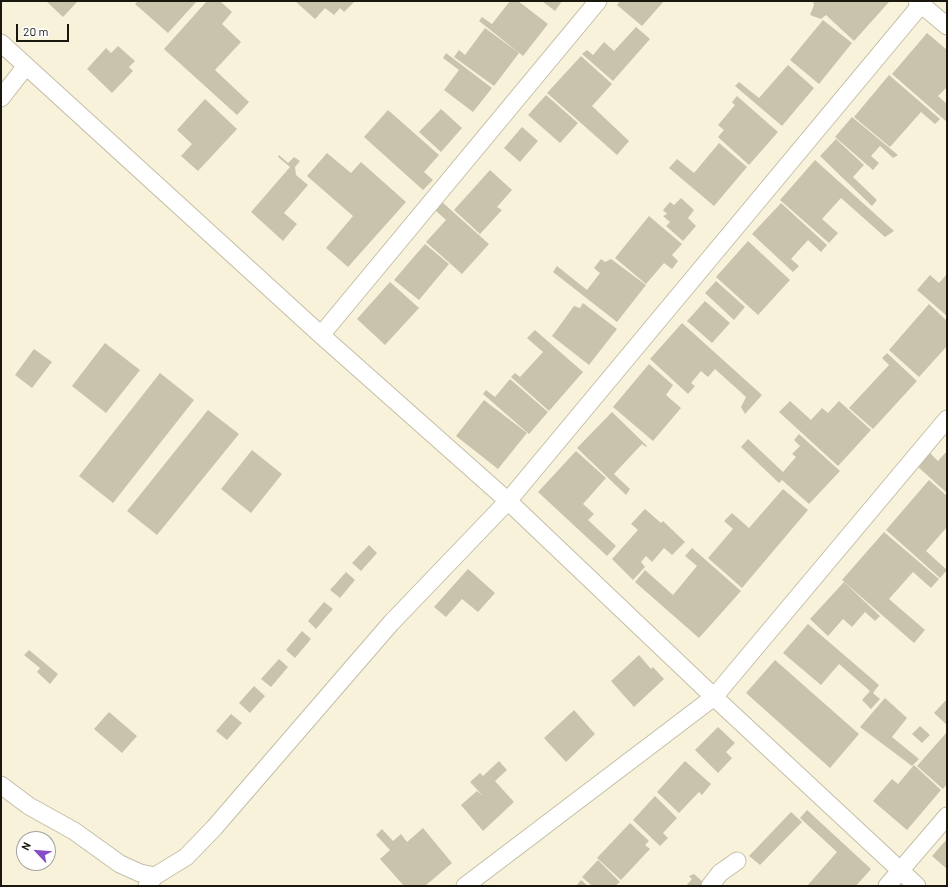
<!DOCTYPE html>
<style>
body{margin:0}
#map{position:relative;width:948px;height:887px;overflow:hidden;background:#f9f2da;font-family:Barlow,sans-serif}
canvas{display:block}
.frame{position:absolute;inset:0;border:2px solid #19170e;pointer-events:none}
.north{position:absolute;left:16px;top:831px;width:40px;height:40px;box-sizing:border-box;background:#fff;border:1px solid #a3a29f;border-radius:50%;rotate:296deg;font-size:11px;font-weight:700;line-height:16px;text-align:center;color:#19170e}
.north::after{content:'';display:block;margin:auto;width:14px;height:18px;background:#874dc4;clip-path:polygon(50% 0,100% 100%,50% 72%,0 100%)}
.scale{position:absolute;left:16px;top:24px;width:53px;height:18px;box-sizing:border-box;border:2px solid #19170e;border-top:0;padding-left:5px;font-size:12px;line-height:14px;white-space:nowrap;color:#19170e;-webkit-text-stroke:3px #fff;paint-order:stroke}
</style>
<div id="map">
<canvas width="948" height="887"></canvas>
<div class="frame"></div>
<div class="north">N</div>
<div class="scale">20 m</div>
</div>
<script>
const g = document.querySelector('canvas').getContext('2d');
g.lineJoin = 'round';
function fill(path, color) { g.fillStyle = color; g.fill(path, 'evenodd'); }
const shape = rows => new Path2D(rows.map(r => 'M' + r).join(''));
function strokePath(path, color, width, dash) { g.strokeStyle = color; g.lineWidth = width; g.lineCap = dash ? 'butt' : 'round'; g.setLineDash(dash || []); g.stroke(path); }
fill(shape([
 [46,1,78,1,63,17],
 [138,1,197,1,168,33,135,4],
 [207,1,220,1,232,12,222,24,241,42,215,70,249,102,237,115,164,49],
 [295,1,355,1,344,12,340,8,334,15,325,8,315,19],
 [510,1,518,1,548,24,523,56,479,21,482,17,492,24],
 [542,1,562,1,555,11],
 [620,1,664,1,642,26,617,5],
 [813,1,827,1,828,2,830,1,889,2,854,41,826,15,821,19,810,15,814,5],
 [823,20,852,43,819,84,790,60],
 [636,27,650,39,613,81,582,54,587,50,593,55,604,42,614,51],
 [485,28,519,53,494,86,454,57,459,50,465,55],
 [927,33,947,50,947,87,938,96,947,104,947,122,892,74],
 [118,46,135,61,129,67,133,71,112,93,87,69,106,48,111,53],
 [446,53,492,88,473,112,444,90,459,70,443,58],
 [581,56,612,84,592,106,629,141,617,155,547,93],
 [788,65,814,88,782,126,735,86,739,82,759,98],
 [889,75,940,119,935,124,921,112,890,147,854,117],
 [546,95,578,123,560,143,528,115],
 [737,96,778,132,749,165,718,137,724,130,718,125,735,105,732,102],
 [205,99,237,129,198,171,181,156,192,144,177,130],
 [441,109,462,128,441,152,419,132],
 [388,110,439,155,424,172,433,180,423,190,364,137],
 [852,117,898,155,893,158,880,146,871,156,879,163,873,170,835,137],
 [522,127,538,141,520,162,504,148],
 [836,139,864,165,853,177,877,200,872,206,820,156],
 [719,143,747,167,714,206,669,168,677,159,694,173],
 [327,153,351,173,361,162,406,202,348,267,326,248,353,216,307,176],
 [279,155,288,163,294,157,300,161,295,167,296,175,308,185,284,213,297,224,283,241,251,212,290,167,278,157],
 [815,160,894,231,885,237,841,198,822,219,838,233,829,243,780,200],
 [490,170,512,190,497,207,502,210,480,234,454,210],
 [681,198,694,210,688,218,696,226,683,241,666,226,670,222,663,216,667,214,663,210,670,202,674,205],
 [442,202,489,244,462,274,426,242,446,220,435,210],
 [781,203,827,245,821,252,808,240,791,259,799,266,793,272,752,234],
 [649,216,682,244,672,255,678,261,672,269,664,263,646,284,615,258],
 [748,241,790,280,758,315,716,277],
 [425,244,449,264,419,300,394,280],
 [601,259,605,262,611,259,646,285,617,322,553,272,557,266,587,290,600,273,594,268],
 [947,274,947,316,917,290,930,275,939,283],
 [716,281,745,307,734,320,705,293],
 [390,282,419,308,385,345,357,319],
 [705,301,730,323,712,343,687,321],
 [583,303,617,329,589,365,552,336,574,306,580,308],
 [929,304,947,321,947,346,919,377,889,350],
 [682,323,762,395,745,414,741,407,746,397,715,369,708,377,701,371,691,383,695,386,688,394,650,359],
 [535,330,583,372,549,411,511,377,515,373,520,377,543,352,527,338],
 [105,343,140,370,106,413,72,386],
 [34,349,52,362,32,388,15,375],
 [887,353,917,381,873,429,849,408,889,365,882,358],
 [649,364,673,385,666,395,681,408,653,441,613,407],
 [160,373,194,400,113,503,79,476],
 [510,379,548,412,529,434,483,394,486,390,495,397],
 [484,400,527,433,498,469,456,436],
 [790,401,811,420,822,408,828,413,839,401,871,430,838,466,779,412],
 [208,410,239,434,157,535,127,511],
 [612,412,647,446,646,447,642,444,614,474,630,489,626,495,577,448],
 [799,434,840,471,809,504,782,480,779,483,741,447,748,439,783,472,796,457,792,454,800,446,794,440],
 [252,450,282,474,251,513,221,489],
 [576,451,606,478,583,504,594,514,588,520,616,546,607,556,538,492],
 [947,451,947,493,917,466,929,452,938,461],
 [929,480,947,496,947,527,926,551,947,570,940,578,886,530],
 [783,489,808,510,742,588,708,558,733,529,724,521,732,513,749,528],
 [645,509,661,523,663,521,685,542,672,555,664,548,652,562,646,556,641,562,645,567,633,580,612,559,638,530,631,524],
 [884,532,939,579,931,588,913,572,889,599,925,630,914,643,842,580],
 [369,545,377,553,361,571,352,563],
 [692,548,741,591,699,638,635,582,645,570,673,595,697,566,685,556],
 [468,569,495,593,478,612,462,599,446,617,434,607],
 [346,572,355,580,340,598,330,590],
 [844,582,880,616,875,621,865,612,852,627,843,619,828,636,810,619],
 [324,602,333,609,316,629,308,621],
 [808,624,879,685,873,693,880,699,871,709,862,700,870,691,839,664,821,685,783,653],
 [302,631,311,639,295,658,286,650],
 [29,650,58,674,50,684,37,672,40,668,24,655],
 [639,655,651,669,653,667,664,679,634,707,611,681],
 [279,659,288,667,271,687,261,679],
 [775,660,859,734,830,768,746,693],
 [254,686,265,696,250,713,239,703],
 [885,698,907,718,892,737,919,759,912,766,860,727],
 [947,699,947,725,934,713],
 [574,710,595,734,566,762,544,738],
 [109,712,137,736,122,753,94,729],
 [231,714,242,723,227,740,216,731],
 [920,726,930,735,922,743,912,734],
 [718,727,735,743,726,752,732,758,718,773,695,750],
 [947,732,947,784,943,789,917,766],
 [499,761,507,770,495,781,514,802,483,831,461,805,477,791,483,796,470,782,480,773,483,776],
 [685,761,711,784,702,795,699,792,679,813,657,792],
 [914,765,941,790,907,830,873,801,892,779,898,784],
 [655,796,677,818,663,833,668,838,660,846,633,820],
 [807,810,871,869,856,886,807,886,837,852,800,818],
 [791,812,802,822,760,865,749,856],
 [630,823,649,841,645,845,650,849,621,880,597,858],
 [423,828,452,863,425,886,404,886,380,859,390,850,376,835,382,829,393,841,401,834,407,842],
 [947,839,947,869,932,856],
 [598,860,620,882,615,886,592,886,582,877],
 [694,874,704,883,702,886,686,886,692,879,689,876],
 [581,880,588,886,576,886]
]), '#c9c3ac');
const minor = shape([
 [917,1,947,26],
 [1,43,321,335,508,501,714,697,917,886],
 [1,98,26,66],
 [321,335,598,1],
 [1,785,29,806,74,831,120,864,140,873,155,876],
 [147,886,155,876,186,857,214,828,391,623,508,501,924,1],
 [465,886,714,697,947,419],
 [710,886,720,873,737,861],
 [887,886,947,816]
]);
strokePath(minor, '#c5bea7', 19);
strokePath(minor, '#fff', 17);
</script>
